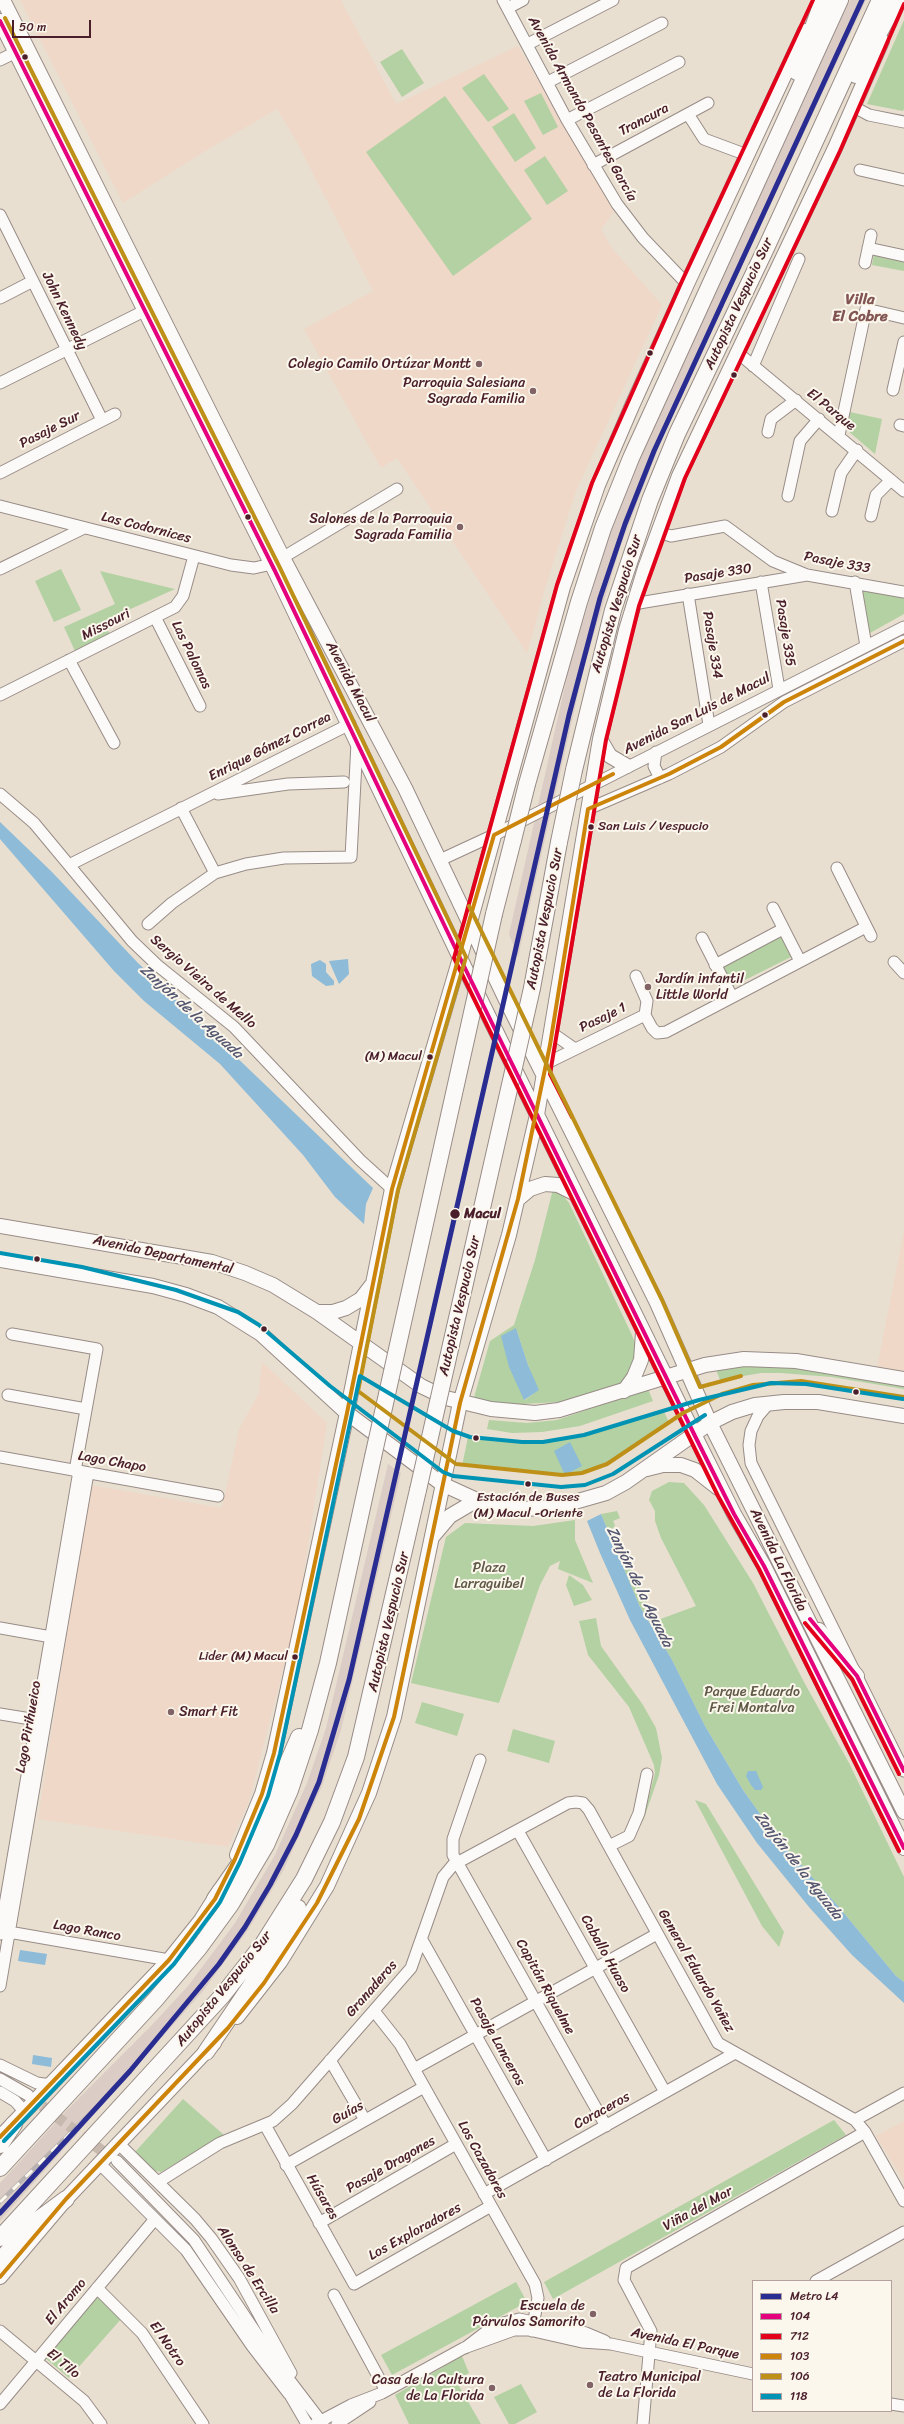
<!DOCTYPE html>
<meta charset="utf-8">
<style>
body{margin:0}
#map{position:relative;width:904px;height:2424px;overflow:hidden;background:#e8dfd0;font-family:Sriracha,sans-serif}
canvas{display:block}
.legend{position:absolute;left:752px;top:2280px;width:140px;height:132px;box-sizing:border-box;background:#fbf7ec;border:1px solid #b4a19f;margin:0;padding:5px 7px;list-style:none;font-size:12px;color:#4a1f2b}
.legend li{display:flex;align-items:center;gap:8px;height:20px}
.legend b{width:20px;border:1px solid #b4a19f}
.scale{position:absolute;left:12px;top:20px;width:79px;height:18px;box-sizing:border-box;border:2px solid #4a1f2b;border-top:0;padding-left:5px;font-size:12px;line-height:14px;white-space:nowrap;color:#4a1f2b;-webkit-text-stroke:3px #fbf7ec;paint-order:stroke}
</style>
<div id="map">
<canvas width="904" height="2424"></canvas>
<ul class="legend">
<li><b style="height:5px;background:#292d91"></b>Metro L4</li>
<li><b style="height:5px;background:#e5007d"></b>104</li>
<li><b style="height:5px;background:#e2001a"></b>712</li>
<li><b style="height:5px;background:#cc840b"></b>103</li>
<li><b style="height:5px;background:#be9018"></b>106</li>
<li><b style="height:5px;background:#0093b3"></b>118</li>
</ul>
<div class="scale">50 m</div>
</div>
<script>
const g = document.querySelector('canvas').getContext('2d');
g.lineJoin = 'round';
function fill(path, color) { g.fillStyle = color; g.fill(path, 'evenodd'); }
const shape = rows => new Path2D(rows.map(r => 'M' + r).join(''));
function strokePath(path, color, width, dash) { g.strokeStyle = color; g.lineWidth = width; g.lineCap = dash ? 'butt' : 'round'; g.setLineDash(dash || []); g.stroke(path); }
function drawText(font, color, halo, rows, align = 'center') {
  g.font = font + ' Sriracha,sans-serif'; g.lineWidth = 4; g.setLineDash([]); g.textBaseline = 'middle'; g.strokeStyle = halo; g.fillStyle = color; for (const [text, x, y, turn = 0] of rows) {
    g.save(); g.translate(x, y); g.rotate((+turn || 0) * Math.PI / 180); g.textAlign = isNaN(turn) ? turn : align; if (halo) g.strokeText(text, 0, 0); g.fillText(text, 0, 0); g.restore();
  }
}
fill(shape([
 [20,0,341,0,396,104,518,46,614,212,601,229,611,247,662,305,576,491,549,575,527,653,397,458,381,468,304,329,373,291,297,142,277,109,210,148,123,203],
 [904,1230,904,1372,877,1368],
 [262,1362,327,1423,297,1616,249,1801,228,1847,38,1819,90,1485,222,1508,239,1429,259,1393],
 [904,2121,904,2181,876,2136]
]), '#efd8c8');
fill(shape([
 [850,0,866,0,665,431,621,545,585,664,518,957,509,934,569,668,607,541,651,429,707,312],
 [388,1464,401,1473,341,1730,322,1786,283,1871,248,1930,203,1991,0,2221,0,2183,67,2110,151,2026,188,1986,235,1923,275,1855,307,1783,326,1728]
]), '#dbcdc6');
fill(shape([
 [904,20,904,109,903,111,867,104],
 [402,49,424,83,402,97,380,62],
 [484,74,509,109,488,122,462,88],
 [541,93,558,127,543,135,524,101],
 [445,96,532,219,453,276,366,152],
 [514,113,536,148,515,162,492,127],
 [545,156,568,191,547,205,524,170],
 [874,253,904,259,904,271,872,265],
 [850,412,882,419,875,454,847,430],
 [61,569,81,610,54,622,35,581],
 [100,571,175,589,104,621,110,635,75,651,64,627,115,604],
 [859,588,904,597,904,614,870,633],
 [781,933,793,956,733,986,721,963],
 [553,1189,562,1194,569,1203,631,1333,636,1345,634,1368,620,1385,560,1402,505,1405,473,1401,490,1341,514,1325,535,1260],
 [516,1328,528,1365,538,1390,525,1400],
 [756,1363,784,1364,904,1385,904,1389,832,1377,781,1373,761,1373,720,1380,715,1367],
 [648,1389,653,1401,580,1426,542,1432,512,1433,487,1429,489,1420,527,1423,557,1420],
 [663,1410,669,1422,620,1457,585,1472,564,1475,462,1466,468,1437,515,1442,553,1441,582,1436],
 [669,1482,684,1483,704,1505,753,1583,804,1682,849,1763,904,1877,904,1982,896,1976,838,1906,778,1839,743,1790,705,1726,671,1658,640,1607,601,1514,617,1511,620,1518,613,1521,615,1525,612,1530,619,1541,655,1621,696,1606,661,1538,655,1521,655,1511,649,1500,652,1491],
 [575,1520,575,1540,593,1583,558,1569,560,1561,550,1566,540,1585,499,1703,411,1683,446,1537,465,1523,533,1526],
 [569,1575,583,1585,592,1600,574,1606,566,1585],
 [596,1618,601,1646,643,1705,656,1728,662,1758,659,1775,642,1824,655,1773,654,1765,629,1707,588,1655,579,1621],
 [422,1702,464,1714,457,1736,415,1723],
 [513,1729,555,1741,549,1763,507,1751],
 [695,1800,706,1804,784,1932,779,1947,762,1926],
 [183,2099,224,2135,161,2172,155,2171,135,2152],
 [834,2120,846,2135,553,2299,544,2282],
 [516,2282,527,2302,392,2375,381,2355],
 [97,2297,122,2318,69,2378,44,2357],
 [462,2356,469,2373,456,2381,481,2424,409,2424,395,2395],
 [521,2384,537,2412,515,2424,509,2424,494,2397]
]), '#b3d1a2');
fill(shape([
 [0,822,52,872,137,962,373,1188,366,1204,364,1224,335,1197,303,1155,220,1064,144,1001,114,971,0,839],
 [348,959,349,974,339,984,329,961],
 [320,960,326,964,326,972,334,981,334,985,326,986,312,976,311,964],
 [516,1328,528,1365,539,1390,524,1400,509,1367,501,1336],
 [570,1442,582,1466,565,1475,554,1451],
 [601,1514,640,1607,671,1658,705,1726,743,1790,778,1839,838,1906,896,1976,904,1982,904,2003,852,1955,809,1907,757,1843,717,1784,630,1620,600,1553,587,1521],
 [748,1771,756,1771,763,1787,761,1790,755,1790,751,1785,746,1776],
 [20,1950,47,1954,45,1965,18,1961],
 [33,2055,52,2058,51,2067,32,2064]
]), '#8dbbd8');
strokePath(shape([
 [29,2096,113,2159]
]), '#c8b9af', 11, [11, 5.5]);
const minor = shape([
 [503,0,567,120,617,204,643,238,687,284],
 [508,8,523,0],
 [528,44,613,0],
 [0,60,16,52],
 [548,82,662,23],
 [854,107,869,115,904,122],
 [688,114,704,139,747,155],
 [567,120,679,62],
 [593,165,708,103],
 [860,170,904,180],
 [0,215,102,420],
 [868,248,904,256],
 [865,263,871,235],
 [0,298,33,281],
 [738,353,904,491],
 [753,366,799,259],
 [0,383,146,310],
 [893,390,904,342],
 [900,425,904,426],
 [768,432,771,419,796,400],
 [839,435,866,309,904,318],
 [0,473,115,414],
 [788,496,800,441,819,419],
 [0,506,231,565,254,568,272,564,397,489],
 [832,511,841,473,857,450],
 [871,516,876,495,891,480],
 [658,532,671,536,725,526,773,561,807,575,904,592],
 [0,569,84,528],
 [761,582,779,689],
 [855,582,866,646],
 [688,594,709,725],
 [633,604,807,575],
 [155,617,200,706],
 [69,660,114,743],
 [0,695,175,607,183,596,194,556],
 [656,752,654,766,660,778],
 [0,794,34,823,132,941,157,965,234,1027,360,1160,392,1189],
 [218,794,288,784,344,782],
 [181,808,215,873],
 [588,809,669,774,721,747,784,702,904,641],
 [440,860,494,835,904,627],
 [69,865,350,724],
 [837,868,871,936],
 [773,908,800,961],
 [148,924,172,903,215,873,246,864,284,858,351,857,357,743],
 [702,938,732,997],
 [894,962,904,973],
 [715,965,783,929],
 [645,1015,652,1028,657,1033,666,1032,866,927],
 [552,1033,575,1049],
 [547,1063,645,1015,647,1001,636,976],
 [12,1334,97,1349,75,1471],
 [8,1395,86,1409],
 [769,1403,758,1416,751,1431,749,1445,751,1463,904,1771],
 [0,1457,218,1496],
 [0,1628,57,1638],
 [0,1714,43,1721],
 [480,1760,453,1839,453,1855,606,2126],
 [518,1831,665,2092],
 [609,1846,629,1836,639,1813,647,1774],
 [3,1931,169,1960],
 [0,1934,79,1471],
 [422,1940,546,2160],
 [0,1986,88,1473],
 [374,2011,400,2044,535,2284,538,2298,532,2331],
 [330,2060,365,2120],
 [0,2065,37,2083,51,2085],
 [414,2069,657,1934],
 [0,2079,28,2095],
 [0,2092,15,2101,25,2112],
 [855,2120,904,2093],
 [265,2125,354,2284,491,2206],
 [119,2144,195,2219,211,2238,239,2278,291,2373],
 [117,2161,194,2240,274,2360,323,2424],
 [100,2164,186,2250,252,2346,289,2394],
 [286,2165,424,2087],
 [158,2182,220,2143,273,2121,292,2104,411,1968,443,1877,453,1865,568,1803,576,1802,583,1803,589,1810,718,2043,855,2120,865,2132,904,2201],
 [484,2194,735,2053],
 [319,2223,456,2144],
 [816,2281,904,2232],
 [97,2288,142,2333,203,2424],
 [334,2295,386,2391],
 [0,2331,84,2401,101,2424],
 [465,2348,495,2325,519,2319,586,2333,605,2341],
 [286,2388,307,2424],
 [0,2404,155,2219],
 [891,2404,904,2406],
 [315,2424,351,2405,382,2393,464,2348,514,2330,529,2330,582,2342,611,2344,753,2374],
 [337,2424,370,2402],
 [643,2424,651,2331,624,2280,626,2268,865,2132]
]);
const major = shape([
 [3,0,283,558,405,788,506,1000,657,1303,710,1423,904,1812],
 [0,21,275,571,460,958,694,1434,734,1514,764,1566,904,1848],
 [600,739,610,756,627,766],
 [518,1199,530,1189,545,1184,558,1185,576,1194],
 [0,1226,212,1262,245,1273,273,1285,317,1312,421,1386,446,1398,491,1409,535,1413,559,1410,705,1365,744,1359,796,1361,904,1379],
 [0,1260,153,1286,186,1295,218,1307,261,1334,347,1413,442,1484,477,1500,499,1506,524,1509,557,1507,606,1493,626,1482,710,1423,732,1412,755,1405,784,1402,818,1402,904,1416],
 [317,1312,333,1312,346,1308,361,1299,371,1286],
 [624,1391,634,1377,641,1360,643,1333],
 [647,1469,663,1465,681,1465,695,1470,718,1488],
 [433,1536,450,1516,477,1500],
 [819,1630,857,1676],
 [237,1855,262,1794,274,1753,347,1413,392,1189,460,958,563,587,598,485,632,406,687,284,805,31],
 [237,2017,280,1962,327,1886,369,1793,394,1717,460,1403,509,1235,537,1115,600,739,626,630,645,568,679,476,835,148,882,41],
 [6,2131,169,1960,201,1920,220,1890],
 [0,2277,66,2199,214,2043]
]);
const highway = shape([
 [797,72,823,0],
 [856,75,897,0],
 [574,770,613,610,650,500,677,434,766,248,880,0],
 [527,784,579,602,603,528,631,458,840,0],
 [494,914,513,840],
 [532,988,559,842],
 [215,1899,238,1866,259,1829,299,1737],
 [206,2052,275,1950,298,1908],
 [0,2145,14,2124],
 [0,2168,155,2000,199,1948,231,1904,266,1845,290,1790,310,1730,328,1663,373,1457],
 [0,2238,222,1996,263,1944,304,1879,332,1822,356,1757,418,1490],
 [0,2260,39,2219,66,2199]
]);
strokePath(minor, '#988c87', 13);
strokePath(major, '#988c87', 16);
strokePath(highway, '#988c87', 18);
strokePath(minor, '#fcfaf8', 11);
strokePath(major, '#fcfaf8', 14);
strokePath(highway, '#fcfaf8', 16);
const rail = shape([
 [0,2202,100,2104]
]);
strokePath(rail, '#b9b3b2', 4.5);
strokePath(rail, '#fbf7ec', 3, [9]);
const highwayBridge = shape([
 [513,840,527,784],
 [559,842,574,770],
 [373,1457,494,914],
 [418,1490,532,988]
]);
strokePath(highwayBridge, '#988c87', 18, []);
strokePath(highwayBridge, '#fcfaf8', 16);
strokePath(shape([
 [0,21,275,571,460,958,694,1434,734,1514,764,1566,904,1848],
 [810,1619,857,1676,904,1771]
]), '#e5007d', 4);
strokePath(shape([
 [813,0,682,281,592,483,557,585,454,958,718,1496,759,1569,899,1851],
 [572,1117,550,1074,606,740,639,606,685,478,840,151,904,4],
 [805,1623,852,1679,899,1774]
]), '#e2001a', 4);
strokePath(shape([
 [0,2137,169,1960,215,1899,235,1859,262,1794,274,1753,347,1413,392,1189,494,835,613,774],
 [0,2277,66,2199,228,2028,264,1983,317,1903,359,1819,394,1717,460,1403,518,1199,550,1045,588,809,669,774,721,747,784,702,904,641]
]), '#cc840b', 4);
strokePath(shape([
 [5,18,280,568,466,957,398,1190,358,1391,456,1464,562,1475,582,1473,607,1464,683,1413,722,1394,753,1385,801,1381,904,1397],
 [469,906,662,1300,700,1387,741,1376]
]), '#be9018', 4);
strokePath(shape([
 [0,1253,82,1267,176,1290,238,1312,259,1325,330,1386,443,1472,453,1476,561,1487,585,1485,613,1474,705,1415],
 [4,2141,174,1964,220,1902,240,1862,268,1796,280,1754,360,1376,453,1431,470,1437,522,1442,543,1442,584,1435,699,1400,771,1383,806,1384,903,1399]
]), '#0093b3', 4);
strokePath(shape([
 [0,2213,130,2071,219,1964,245,1927,270,1885,296,1835,319,1782,349,1680,569,715,600,598,625,524,654,451,862,0]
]), '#292d91', 5);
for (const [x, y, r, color] of [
 [25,57,3.5,"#4a1f2b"],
 [650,353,3.5,"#4a1f2b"],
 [479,364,4,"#816265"],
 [734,375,3.5,"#4a1f2b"],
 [533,391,4,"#816265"],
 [248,517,3.5,"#4a1f2b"],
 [460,527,4,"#816265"],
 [765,715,3.5,"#4a1f2b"],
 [591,827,3.5,"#4a1f2b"],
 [648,987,4,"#816265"],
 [430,1057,3.5,"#4a1f2b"],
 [455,1214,5.5,"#4a1f2b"],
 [37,1259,3.5,"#4a1f2b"],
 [264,1329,3.5,"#4a1f2b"],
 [856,1392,3.5,"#4a1f2b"],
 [476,1438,3.5,"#4a1f2b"],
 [528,1484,3.5,"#4a1f2b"],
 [295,1657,3.5,"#4a1f2b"],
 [171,1712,4,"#816265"],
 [593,2314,4,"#816265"],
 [590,2385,4,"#816265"],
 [492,2388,4,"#816265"]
]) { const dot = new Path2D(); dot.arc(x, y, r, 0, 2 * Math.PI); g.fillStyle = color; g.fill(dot); strokePath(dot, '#fbf7ec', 1.5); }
drawText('13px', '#4a1f2b', '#fbf7ec', [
 ["San Luis / Vespucio",598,827,"left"],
 ["(M) Macul",422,1057],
 ["Estación de Buses",528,1498,"center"],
 ["(M) Macul -Oriente",528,1514,"center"],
 ["Lider (M) Macul",288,1657]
], 'right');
drawText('14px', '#4a1f2b', '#fbf7ec', [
 ["Avenida Armando Pesantes García",582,109,61],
 ["Trancura",644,120,-28],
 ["Autopista Vespucio Sur",739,304,-65],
 ["John Kennedy",64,311,64],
 ["El Parque",831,410,39],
 ["Pasaje Sur",50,430,-27],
 ["Las Codornices",146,528,14],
 ["Pasaje 333",837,563,11],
 ["Pasaje 330",718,574,-9],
 ["Autopista Vespucio Sur",617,604,-73],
 ["Missouri",106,625,-27],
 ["Pasaje 335",785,633,81],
 ["Pasaje 334",712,645,81],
 ["Las Palomas",191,655,64],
 ["Avenida Macul",350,682,62],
 ["Avenida San Luis de Macul",697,714,-27],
 ["Enrique Gómez Correa",270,747,-27],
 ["Autopista Vespucio Sur",545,919,-79],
 ["Sergio Vieira de Mello",203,982,41],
 ["Pasaje 1",603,1018,-26],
 ["Avenida Departamental",163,1255,12],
 ["Autopista Vespucio Sur",460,1306,-77],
 ["Lago Chapo",112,1462,10],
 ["Avenida La Florida",778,1560,64],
 ["Autopista Vespucio Sur",389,1622,-77],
 ["Lago Pirihueico",29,1727,-80],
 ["Lago Ranco",87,1931,10],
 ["Caballo Huaso",605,1954,61],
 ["General Eduardo Yañez",696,1971,60],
 ["Capitán Riquelme",545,1987,61],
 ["Autopista Vespucio Sur",224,1989,-51],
 ["Granaderos",372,1989,-49],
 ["Pasaje Lanceros",497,2042,61],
 ["Coraceros",602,2111,-29],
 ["Guías",348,2113,-29],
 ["Los Cazadores",482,2160,61],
 ["Pasaje Dragones",391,2165,-30],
 ["Húsares",322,2197,60],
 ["Viña del Mar",698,2209,-29],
 ["Los Exploradores",415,2232,-29],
 ["Alonso de Ercilla",248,2270,57],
 ["El Aromo",66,2302,-50],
 ["El Notro",167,2344,55],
 ["Avenida El Parque",685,2344,12],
 ["El Tilo",63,2364,40]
]);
drawText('14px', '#4a1f2b', '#fbf7ec', [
 ["Colegio Camilo Ortúzar Montt",471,364],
 ["Parroquia Salesiana",525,383],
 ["Sagrada Familia",525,399],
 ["Salones de la Parroquia",452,519],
 ["Sagrada Familia",452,535],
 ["Jardín infantil",656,979,"left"],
 ["Little World",656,995,"left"],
 ["Smart Fit",179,1712,"left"],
 ["Escuela de",585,2306],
 ["Párvulos Samorito",585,2322],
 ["Teatro Municipal",598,2377,"left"],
 ["de La Florida",598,2393,"left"],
 ["Casa de la Cultura",484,2380],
 ["de La Florida",484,2396]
], 'right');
drawText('bold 14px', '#4a1f2b', '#fbf7ec', [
 ["Macul",464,1214]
], 'left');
drawText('14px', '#605947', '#fbf7ec', [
 ["Plaza",489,1568],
 ["Larraguibel",489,1584],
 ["Parque Eduardo",752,1692],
 ["Frei Montalva",752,1708]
]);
drawText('bold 15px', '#825552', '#fbf7ec', [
 ["Villa",860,300],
 ["El Cobre",860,317]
]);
drawText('italic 15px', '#555772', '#fbf7ec', [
 ["Zanjón de la Aguada",191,1012,42],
 ["Zanjón de la Aguada",639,1587,64],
 ["Zanjón de la Aguada",798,1866,52]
]);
</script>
